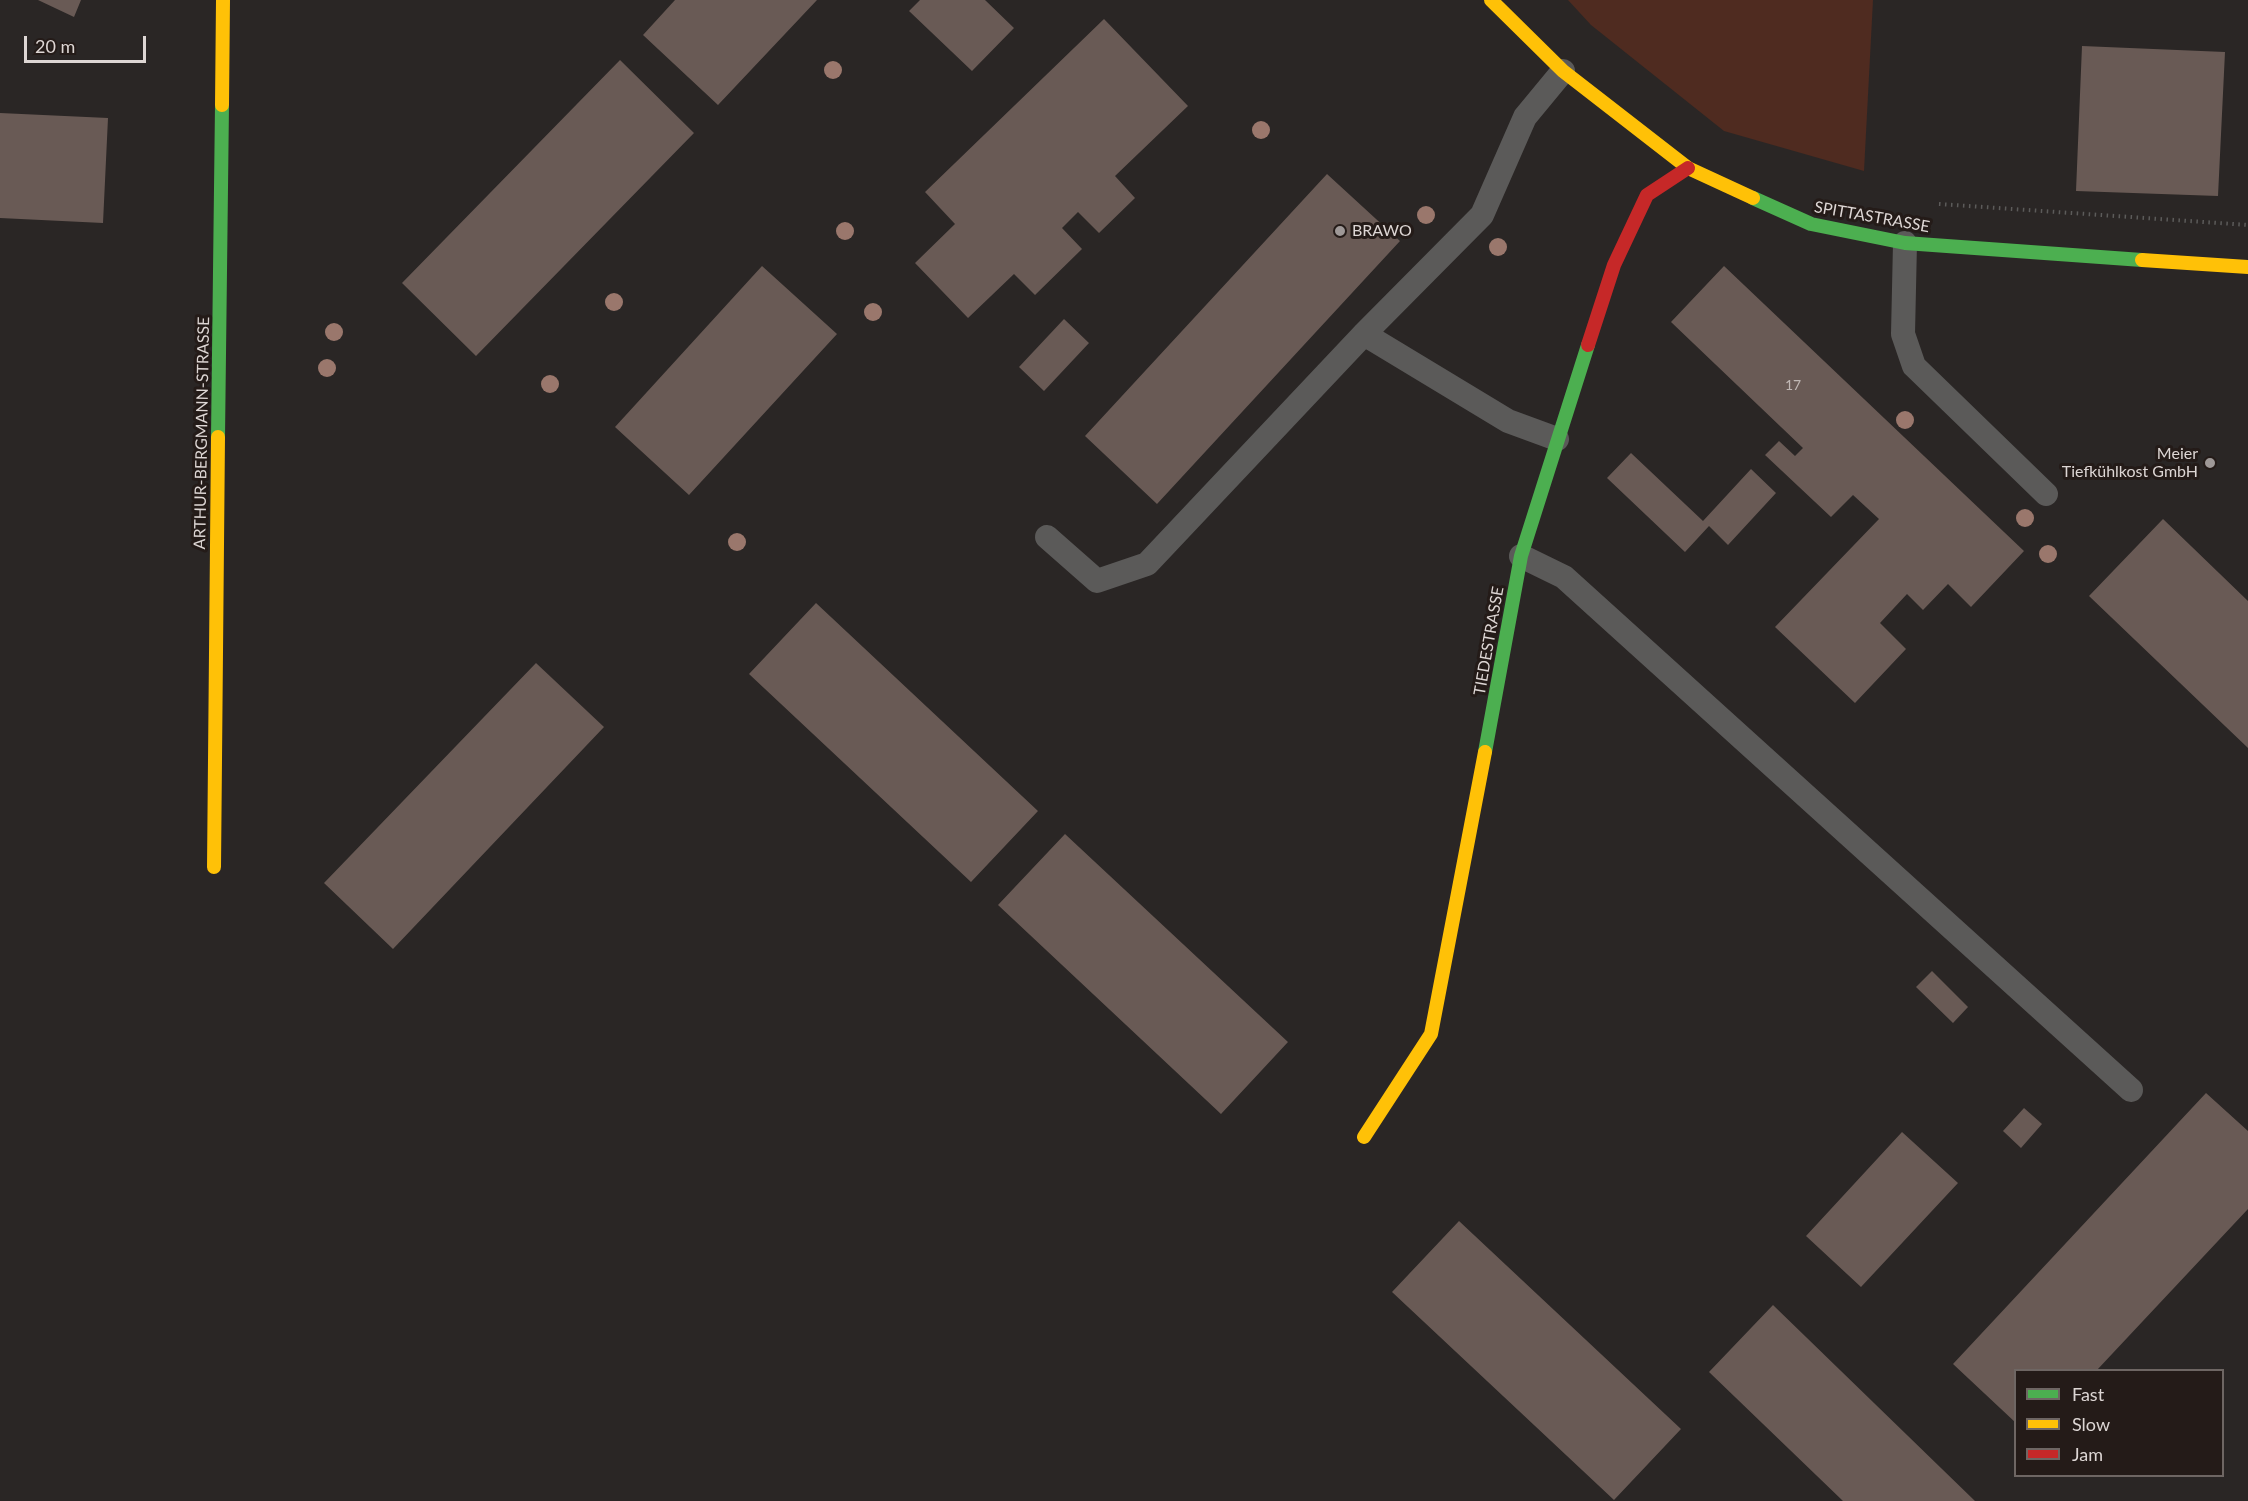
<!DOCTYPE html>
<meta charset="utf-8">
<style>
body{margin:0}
#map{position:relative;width:2248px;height:1501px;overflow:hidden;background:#2a2625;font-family:Lato,sans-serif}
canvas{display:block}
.legend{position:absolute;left:2014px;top:1369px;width:210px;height:108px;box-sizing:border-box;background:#241b18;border:2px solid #6e6663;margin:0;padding:8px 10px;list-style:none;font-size:18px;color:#ddd6d4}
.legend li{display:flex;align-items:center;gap:12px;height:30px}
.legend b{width:30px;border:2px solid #6e6663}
.scale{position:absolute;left:24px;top:36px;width:122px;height:27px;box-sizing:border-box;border:3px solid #ddd6d4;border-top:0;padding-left:8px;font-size:18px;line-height:21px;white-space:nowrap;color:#ddd6d4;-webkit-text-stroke:4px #241b18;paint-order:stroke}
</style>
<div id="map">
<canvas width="2248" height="1501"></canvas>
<ul class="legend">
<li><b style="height:8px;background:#4caf50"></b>Fast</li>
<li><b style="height:8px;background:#ffc107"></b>Slow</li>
<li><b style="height:8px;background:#c62828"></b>Jam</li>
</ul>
<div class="scale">20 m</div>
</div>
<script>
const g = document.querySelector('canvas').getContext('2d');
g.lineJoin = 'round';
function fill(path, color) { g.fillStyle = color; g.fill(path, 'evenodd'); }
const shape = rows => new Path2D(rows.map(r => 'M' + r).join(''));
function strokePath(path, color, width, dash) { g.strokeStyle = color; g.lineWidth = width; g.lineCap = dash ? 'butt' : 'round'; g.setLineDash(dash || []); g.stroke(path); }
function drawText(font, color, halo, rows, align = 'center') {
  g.font = font + ' Lato,sans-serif'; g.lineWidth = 6; g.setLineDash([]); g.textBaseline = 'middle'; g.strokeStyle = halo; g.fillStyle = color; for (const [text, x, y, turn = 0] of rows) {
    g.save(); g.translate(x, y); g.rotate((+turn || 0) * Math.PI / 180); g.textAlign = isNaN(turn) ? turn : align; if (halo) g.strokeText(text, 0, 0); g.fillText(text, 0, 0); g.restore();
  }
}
fill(shape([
 [1568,0,1873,0,1864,171,1724,131,1591,25]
]), '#4f2b20');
fill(shape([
 [38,0,81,0,74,17],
 [675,0,817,0,718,105,643,35],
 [920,0,985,0,1014,28,972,71,909,11],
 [1104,19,1188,106,1115,176,1135,198,1099,233,1078,212,1062,228,1082,249,1035,295,1014,274,968,318,915,263,955,224,925,192],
 [2082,46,2225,52,2218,196,2076,191],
 [620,60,694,133,476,356,402,283],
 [0,113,108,118,103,223,0,218],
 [1327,174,1400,241,1157,504,1085,436],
 [762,266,837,334,689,495,615,427],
 [1724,266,2024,551,1971,607,1948,584,1923,610,1907,594,1880,623,1906,649,1855,703,1775,627,1879,519,1853,495,1831,517,1765,455,1779,441,1795,456,1803,448,1671,322],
 [1064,319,1089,343,1044,391,1019,367],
 [1631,453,1703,521,1751,469,1776,493,1728,545,1709,526,1685,552,1607,478],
 [2163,519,2248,601,2248,748,2089,596],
 [816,603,1038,811,971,882,749,674],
 [536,663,604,727,393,949,324,883],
 [1065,834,1288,1042,1221,1114,998,905],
 [1932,971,1968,1007,1953,1023,1916,987],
 [2206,1093,2248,1131,2248,1209,2097,1370,2016,1370,2016,1423,1953,1364],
 [2024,1108,2042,1124,2021,1148,2003,1131],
 [1902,1132,1958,1183,1861,1287,1806,1236],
 [1459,1221,1681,1429,1614,1500,1392,1292],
 [1773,1305,1975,1501,1843,1501,1709,1372]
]), '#695a55');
strokePath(shape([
 [1939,204,2248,225]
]), '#5c5b5a', 4, [1.5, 4.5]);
strokePath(shape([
 [1905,243,1903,334,1914,366,2046,494],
 [1364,334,1508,421,1557,439],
 [1047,537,1097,581,1147,564,1364,334,1482,215,1525,117,1563,71],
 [1521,556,1564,577,2131,1090]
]), '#5b5a59', 24);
strokePath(shape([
 [1753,198,1811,224,1905,243,2142,260],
 [218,437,222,105],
 [1485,752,1521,556,1588,345]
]), '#4caf50', 14);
strokePath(shape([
 [1491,0,1563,71,1688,168,1753,198],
 [222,105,223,0],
 [2142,260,2248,267],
 [214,867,218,437],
 [1364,1137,1431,1034,1485,752]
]), '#ffc107', 14);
strokePath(shape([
 [1588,345,1614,265,1647,195,1688,168]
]), '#c62828', 14);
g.fillStyle = '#9a776c';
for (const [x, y] of [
 [833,70],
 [1261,130],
 [1426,215],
 [845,231],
 [1498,247],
 [614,302],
 [873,312],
 [334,332],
 [327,368],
 [550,384],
 [1905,420],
 [2025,518],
 [737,542],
 [2048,554]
]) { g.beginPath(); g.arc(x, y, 9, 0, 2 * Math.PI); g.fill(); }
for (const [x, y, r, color] of [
 [1340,231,6,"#9e9897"],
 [2210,463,6,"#9e9897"]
]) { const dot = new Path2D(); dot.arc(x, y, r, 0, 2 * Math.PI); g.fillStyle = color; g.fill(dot); strokePath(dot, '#241b18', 2); }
drawText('14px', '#c0b7b4', null, [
 ["17",1793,385]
]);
drawText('16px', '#ddd6d4', '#241b18', [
 ["SPITTASTRASSE",1872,217,10],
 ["ARTHUR-BERGMANN-STRASSE",202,433,-89],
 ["TIEDESTRASSE",1489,641,-80]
]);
drawText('16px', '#ddd6d4', '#241b18', [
 ["BRAWO",1352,231],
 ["Meier",2198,454,"right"],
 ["Tiefkühlkost GmbH",2198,472,"right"]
], 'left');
</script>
